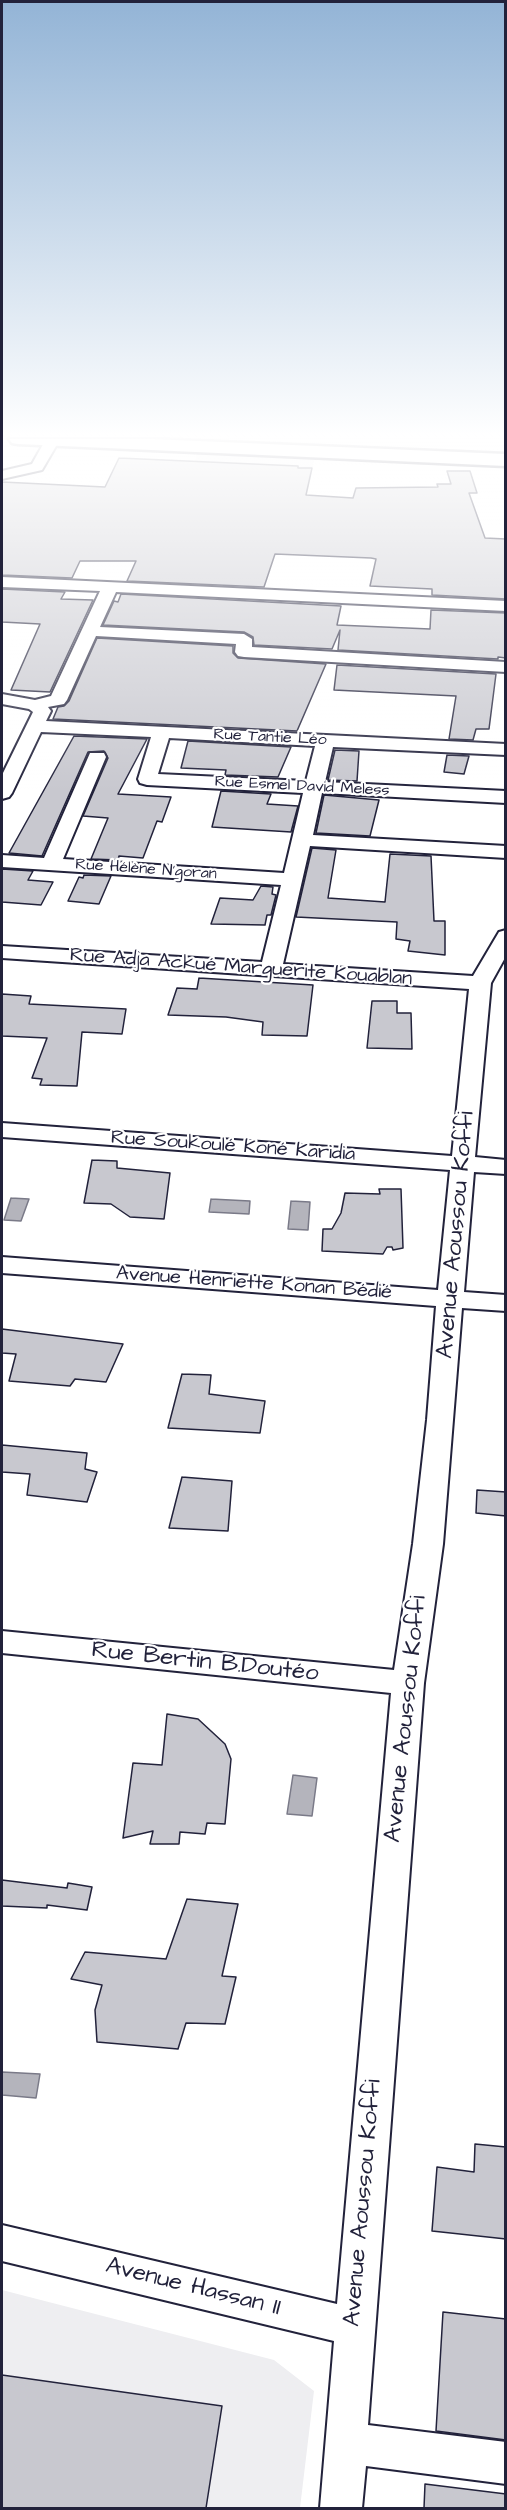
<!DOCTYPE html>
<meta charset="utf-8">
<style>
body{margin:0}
#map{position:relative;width:507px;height:2510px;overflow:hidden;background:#fff;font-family:"Architects Daughter",sans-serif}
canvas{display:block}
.frame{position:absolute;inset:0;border:3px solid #22223b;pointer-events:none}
</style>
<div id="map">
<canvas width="507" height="2510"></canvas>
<div class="frame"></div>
</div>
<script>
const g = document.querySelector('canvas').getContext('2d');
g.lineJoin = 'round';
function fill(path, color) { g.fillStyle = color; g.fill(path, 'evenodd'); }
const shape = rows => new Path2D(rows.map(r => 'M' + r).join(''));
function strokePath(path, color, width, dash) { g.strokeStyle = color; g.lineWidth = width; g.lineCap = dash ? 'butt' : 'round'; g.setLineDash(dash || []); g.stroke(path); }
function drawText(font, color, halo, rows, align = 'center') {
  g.font = font + ' "Architects Daughter",sans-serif'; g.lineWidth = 4.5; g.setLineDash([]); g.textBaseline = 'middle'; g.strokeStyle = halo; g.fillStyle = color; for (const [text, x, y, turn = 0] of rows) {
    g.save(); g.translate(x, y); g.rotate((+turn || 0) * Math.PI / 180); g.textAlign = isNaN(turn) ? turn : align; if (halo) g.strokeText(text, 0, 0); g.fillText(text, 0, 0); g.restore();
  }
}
fill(shape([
 [198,449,316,453,309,481,192,472],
 [2,2290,274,2360,314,2391,300,2508,2,2508]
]), '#eeeef1');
const water = shape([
 [11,1198,29,1199,21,1221,4,1220,11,1198],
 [211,1199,250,1201,249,1214,209,1212,211,1199],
 [291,1201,310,1202,308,1230,288,1229,291,1201],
 [293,1775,317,1778,312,1816,287,1814,293,1775],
 [2,2072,40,2074,36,2098,2,2095,2,2072]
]);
fill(water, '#b4b4bc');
strokePath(water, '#7a7a88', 1.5);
const building = shape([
 [119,458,298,466,298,468,312,468,306,495,353,498,356,488,438,487,437,484,451,484,447,471,470,471,477,493,469,493,485,538,506,539,506,599,432,595,432,589,370,586,376,559,371,558,275,554,264,587,127,581,136,561,80,561,72,578,2,575,2,482,105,487,119,458],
 [2,589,65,592,61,599,93,600,50,692,11,690,40,624,2,622,2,589],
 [121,594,341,606,337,625,430,629,431,610,506,613,506,658,498,657,498,659,338,650,340,630,332,649,254,645,253,637,244,632,103,625,114,601,118,602,121,594],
 [97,638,233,646,233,653,238,658,326,664,297,731,53,719,58,707,64,706,69,701,97,638],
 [337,665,496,674,489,729,476,729,473,740,449,739,456,696,334,690,337,665],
 [74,736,147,739,118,794,171,797,162,822,157,821,143,858,119,856,118,860,91,859,108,818,83,816,108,758,104,751,88,752,42,856,9,853,74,736],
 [188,741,291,747,278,777,225,775,226,770,181,768,188,741],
 [335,750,359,751,357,781,328,780,335,750],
 [447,755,469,756,464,774,444,772,447,755],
 [221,791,271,794,267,804,298,806,291,832,212,827,221,791],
 [324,795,379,800,370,836,316,833,324,795],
 [312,848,336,850,328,898,385,902,390,854,431,856,434,921,445,921,445,955,408,951,410,941,396,939,397,922,296,917,312,848],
 [2,869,33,871,28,880,53,882,41,905,2,902,2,869],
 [84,875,111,876,99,904,68,901,79,877,83,878,84,875],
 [261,886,273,887,272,894,276,895,271,915,267,915,265,925,211,924,220,898,253,900,261,886],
 [199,978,313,985,307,1036,262,1035,263,1022,226,1017,168,1015,177,988,197,989,199,978],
 [2,994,31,996,29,1004,126,1009,122,1034,82,1032,77,1086,40,1085,42,1079,32,1078,47,1038,2,1036,2,994],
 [372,1001,397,1001,397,1013,411,1013,412,1049,367,1048,372,1001],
 [92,1160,117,1161,117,1168,170,1173,164,1219,130,1217,111,1204,84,1203,92,1160],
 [379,1189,401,1189,403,1248,393,1250,392,1247,387,1247,383,1254,322,1251,323,1229,332,1229,341,1213,345,1193,380,1194,379,1189],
 [2,1329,123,1344,106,1382,75,1379,70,1386,9,1381,16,1354,2,1353,2,1329],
 [182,1374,211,1375,209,1394,265,1401,260,1433,168,1428,182,1374],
 [2,1445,87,1453,85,1469,97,1472,87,1502,27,1495,30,1474,2,1472,2,1445],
 [182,1477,232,1481,228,1531,169,1528,182,1477],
 [477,1490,506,1492,506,1516,476,1513,477,1490],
 [167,1714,198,1719,225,1744,231,1759,225,1824,207,1823,205,1834,180,1832,179,1844,150,1844,153,1831,123,1838,133,1763,162,1765,167,1714],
 [2,1880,67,1888,68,1883,92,1887,87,1910,47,1905,47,1908,2,1906,2,1880],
 [187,1899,238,1904,222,1976,236,1977,225,2024,186,2023,178,2049,97,2042,95,2010,102,1985,71,1979,85,1952,166,1959,187,1899],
 [475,2144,506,2147,506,2239,432,2231,437,2167,474,2172,475,2144],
 [443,2312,506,2319,506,2440,436,2431,443,2312],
 [2,2375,222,2406,206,2508,2,2508,2,2375],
 [425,2484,506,2494,506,2508,424,2508,425,2484]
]);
fill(building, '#c8c8cf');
strokePath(building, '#22223b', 1.5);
const minor = shape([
 [46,439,59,441,42,470,2,479,2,471,32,464,46,439],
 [2,577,506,601,506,611,116,592,100,627,244,634,252,639,252,647,506,662,506,672,244,657,238,656,235,652,236,644,96,636,67,700,64,704,48,707,51,711,46,721,506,744,506,755,333,747,325,782,506,791,506,803,322,793,313,835,506,846,506,858,310,846,283,964,473,976,499,932,506,930,506,956,491,983,475,1157,506,1160,506,1174,474,1172,464,1292,506,1295,506,1311,462,1308,443,1544,424,1683,368,2425,506,2442,506,2484,366,2466,362,2508,320,2508,334,2341,2,2261,2,2225,337,2304,391,1693,2,1653,2,1631,394,1670,413,1544,427,1420,436,1306,2,1273,2,1257,438,1290,450,1170,2,1137,2,1123,452,1156,469,989,2,958,2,946,262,962,281,885,2,867,2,855,44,858,90,753,104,753,106,757,63,859,284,873,303,793,147,785,140,783,138,779,151,737,41,732,12,793,9,797,2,799,2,775,33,712,29,709,2,704,2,694,35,700,51,696,100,591,2,587,2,577],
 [169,738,315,746,306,781,158,774,169,738]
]);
const major = shape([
 [9,439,151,439,506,454,506,466,18,444,12,443,9,439]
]);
strokePath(minor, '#22223b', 4);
strokePath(major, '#22223b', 5);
fill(minor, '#fff');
fill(major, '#fff');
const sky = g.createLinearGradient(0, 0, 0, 791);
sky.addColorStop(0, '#93b4d6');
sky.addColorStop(0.55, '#fff');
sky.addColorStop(1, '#ffffff00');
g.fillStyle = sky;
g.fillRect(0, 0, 507, 791);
drawText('16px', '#22223b', '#fff', [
 ["Rue Tantie Léo",270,738,3],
 ["Rue Esmel David Meless",302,787,3],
 ["Rue Hélène N'goran",146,870,4]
]);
drawText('20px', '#22223b', '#fff', [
 ["Rue Adja Ackué Marguerite Kouablan",241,968,4],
 ["Rue Soukoulé Koné Karidia",233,1147,4],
 ["Avenue Henriette Konan Bédié",254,1284,4]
]);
drawText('24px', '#22223b', '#fff', [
 ["Avenue Aoussou Koffi",457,1235,-85],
 ["Rue Bertin B.Doutéo",205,1663,6],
 ["Avenue Aoussou Koffi",407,1719,-84],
 ["Avenue Aoussou Koffi",364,2203,-85],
 ["Avenue Hassan II",193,2288,14]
]);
</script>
